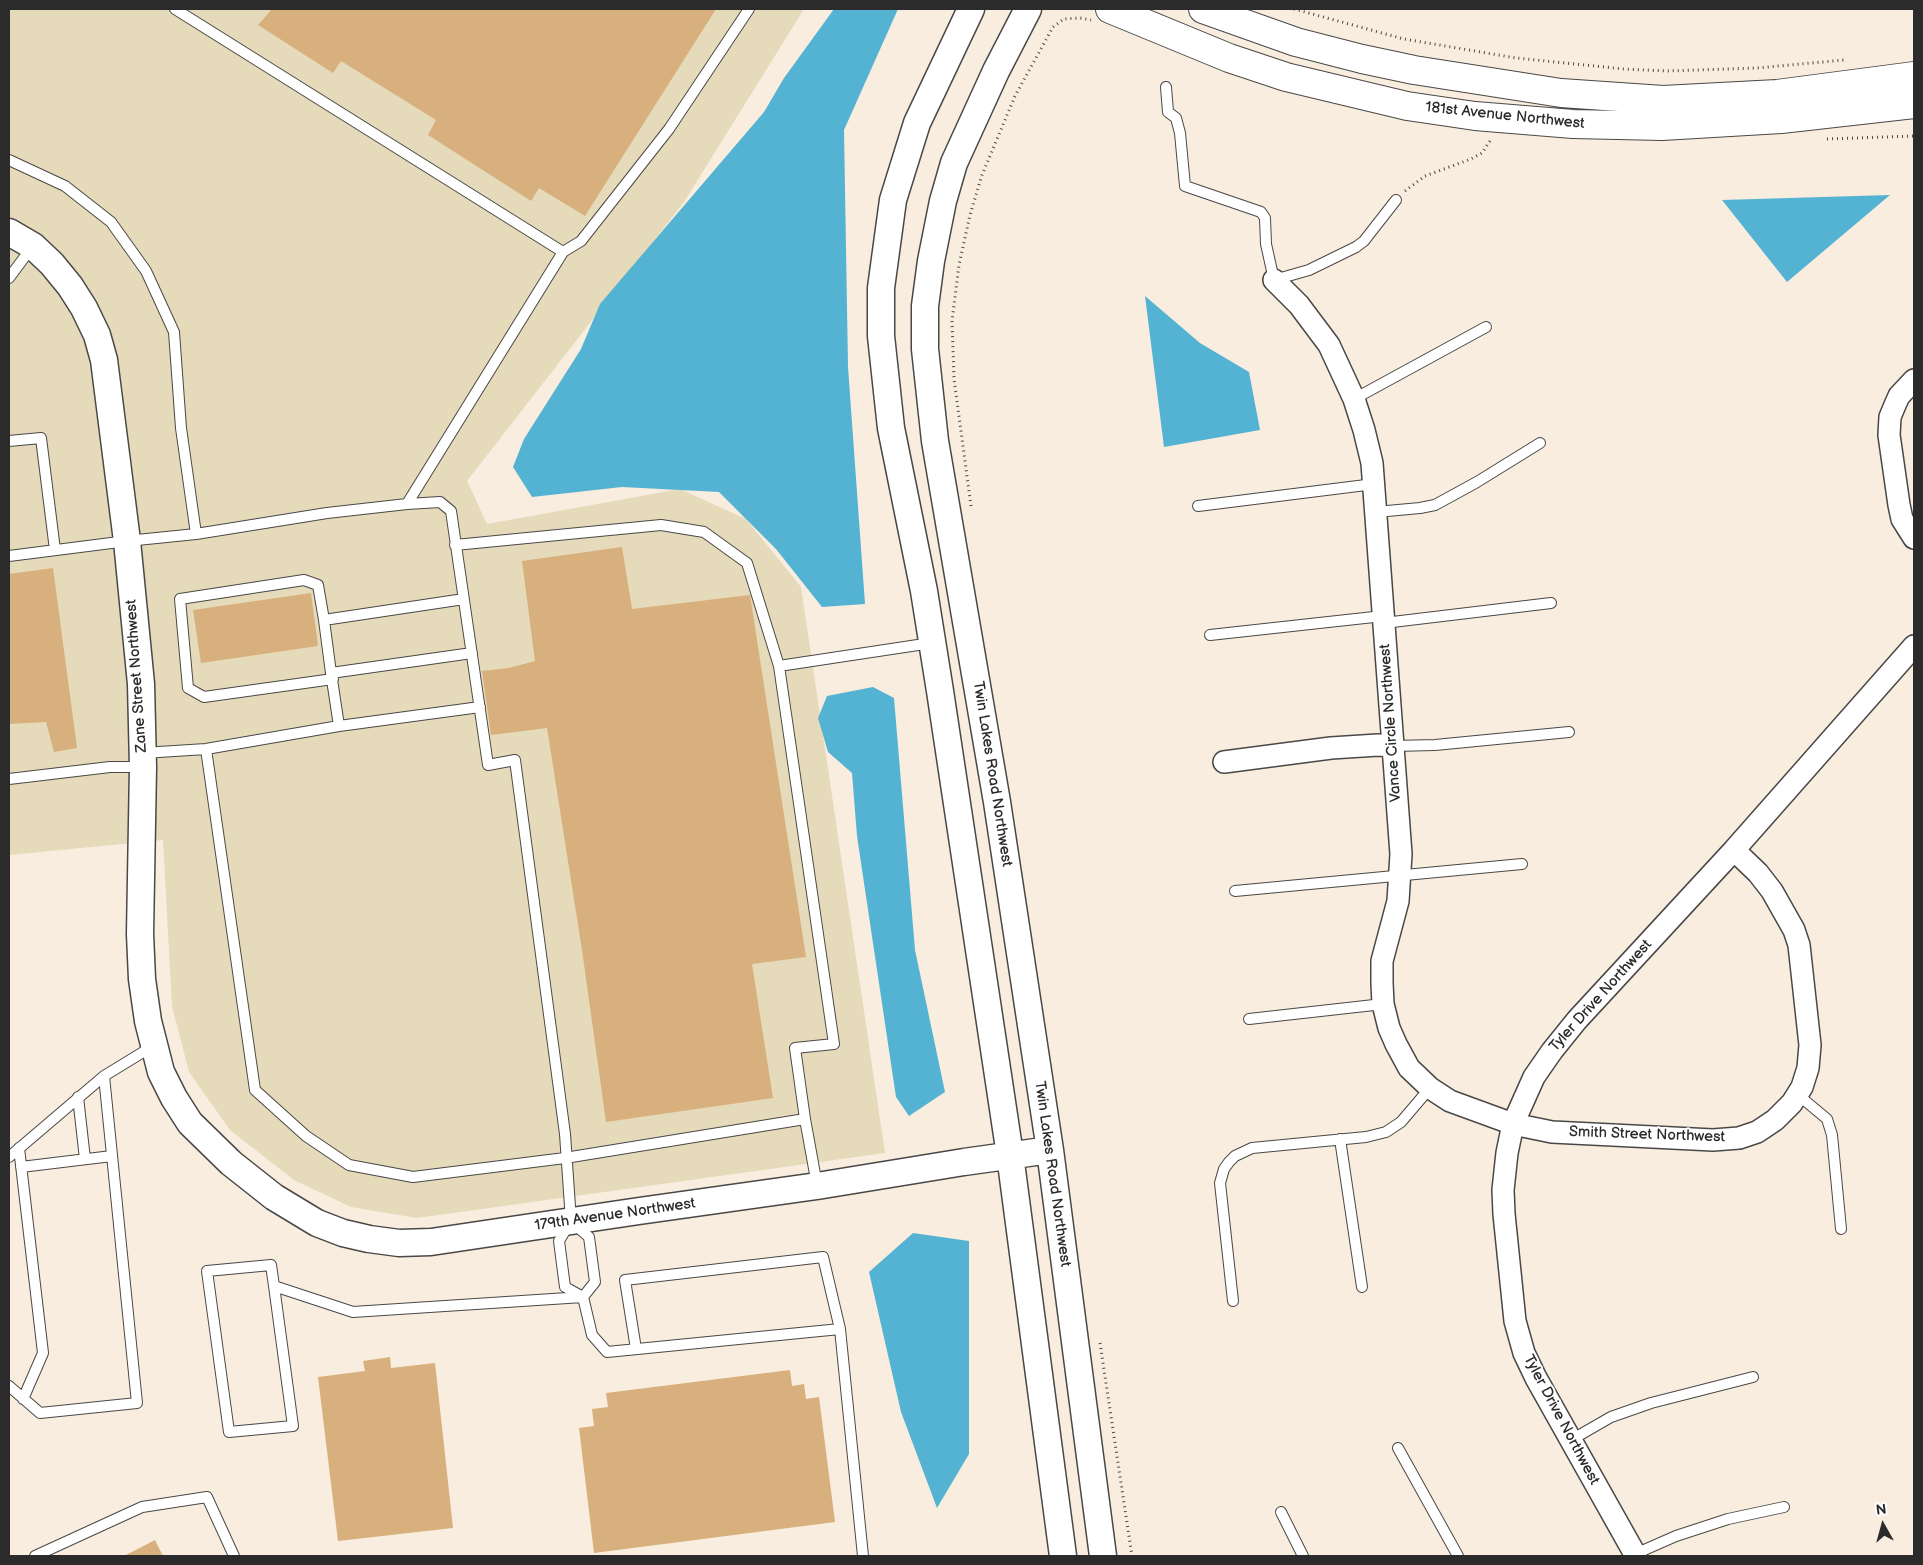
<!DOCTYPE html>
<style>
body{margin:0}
#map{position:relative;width:1923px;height:1565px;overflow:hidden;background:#f8edde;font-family:"Balsamiq Sans",sans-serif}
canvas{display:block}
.frame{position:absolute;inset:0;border:10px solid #2b2b2b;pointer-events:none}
.north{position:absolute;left:1858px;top:1500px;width:50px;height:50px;-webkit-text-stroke:4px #fff;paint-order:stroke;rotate:353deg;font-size:14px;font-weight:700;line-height:20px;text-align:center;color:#2b2b2b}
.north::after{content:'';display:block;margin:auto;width:18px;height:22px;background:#2b2b2b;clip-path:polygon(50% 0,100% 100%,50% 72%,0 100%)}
</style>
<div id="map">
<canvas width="1923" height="1565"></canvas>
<div class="frame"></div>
<div class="north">N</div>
</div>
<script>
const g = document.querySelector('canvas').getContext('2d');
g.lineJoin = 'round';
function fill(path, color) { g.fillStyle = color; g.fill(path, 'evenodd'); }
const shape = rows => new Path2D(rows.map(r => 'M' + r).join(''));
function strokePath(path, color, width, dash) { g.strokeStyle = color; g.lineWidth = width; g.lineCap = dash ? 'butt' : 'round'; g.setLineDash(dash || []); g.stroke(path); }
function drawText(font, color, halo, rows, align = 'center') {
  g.font = font + ' "Balsamiq Sans",sans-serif'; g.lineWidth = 4; g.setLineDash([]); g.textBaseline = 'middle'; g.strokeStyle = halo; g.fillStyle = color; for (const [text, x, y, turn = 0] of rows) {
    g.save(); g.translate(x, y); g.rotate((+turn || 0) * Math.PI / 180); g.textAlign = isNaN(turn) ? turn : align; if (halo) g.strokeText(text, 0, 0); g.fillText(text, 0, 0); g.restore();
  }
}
fill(shape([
 [9,9,804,9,684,202,467,481,487,524,680,489,746,519,801,587,885,1153,417,1218,351,1207,294,1180,230,1130,189,1072,172,1006,163,840,9,855]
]), '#e5daba');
fill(shape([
 [834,9,898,9,844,130,848,367,865,604,822,607,776,549,719,492,622,487,532,497,513,467,524,439,581,349,600,304,764,112,784,78],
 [1890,195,1787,282,1722,200],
 [1145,296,1200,343,1249,372,1260,430,1164,447],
 [873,687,894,698,915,950,945,1092,909,1116,896,1097,857,836,852,773,828,752,818,718,827,696],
 [913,1233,969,1241,969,1454,937,1508,901,1412,869,1272]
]), '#54b2d3');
fill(shape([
 [272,9,716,9,585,216,539,188,531,201,428,135,436,120,341,61,333,73,258,25],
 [622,547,632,609,750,595,806,957,752,964,773,1098,606,1122,582,950,547,728,491,735,482,671,509,668,535,661,522,561],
 [53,568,77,748,54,752,46,722,9,724,9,574],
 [311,593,318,646,201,663,193,610],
 [390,1357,391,1368,435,1363,453,1528,338,1541,318,1377,365,1371,363,1361],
 [790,1370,792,1386,804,1384,806,1399,819,1397,835,1522,594,1553,579,1428,594,1426,592,1409,608,1407,606,1393],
 [155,1540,163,1556,124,1556]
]), '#d8b07d');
const service = shape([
 [175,9,563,252],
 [1166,87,1168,112,1176,118,1180,133,1185,186,1261,212,1265,218,1266,244,1274,280,1309,270,1356,247,1364,241,1396,200],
 [9,160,65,186,111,222,146,271,174,332,181,428,196,534,327,513,407,504],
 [9,278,32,247],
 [1354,399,1486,327],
 [9,441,41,438,55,550],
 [1198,506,1374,484],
 [1376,512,1420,508,1435,505,1477,482,1540,443],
 [9,556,127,541,196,534],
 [324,620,318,585,304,580,180,599,188,688,204,697,333,679],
 [1384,623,1551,603],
 [1210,635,1383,616],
 [779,666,931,643],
 [331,673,324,620,464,599],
 [339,726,331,673,472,653],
 [1393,746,1435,745,1569,732],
 [206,749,255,1090,306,1136,349,1165,413,1177,565,1158,805,1119,795,1048,834,1044,779,666,747,563,704,532,661,525,455,545],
 [143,753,206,749,339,726,480,707],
 [9,779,110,767,142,767],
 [1235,891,1522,864],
 [1249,1019,1383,1004],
 [1797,1094,1827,1119,1832,1135,1841,1229],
 [78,1097,85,1159],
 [805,1119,817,1185],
 [1340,1139,1362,1287],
 [19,1148,43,1353,23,1399],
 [9,1157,104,1076,153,1046],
 [21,1167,112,1156],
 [274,1286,293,1426,229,1432,207,1271,271,1265,274,1286,353,1312,583,1297,595,1282,589,1237,574,1224],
 [1233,1301,1220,1183,1224,1169,1229,1162,1235,1156,1252,1148,1366,1137,1386,1132,1401,1122,1430,1088],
 [840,1329,863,1556],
 [636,1349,625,1280,823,1257,840,1329,607,1352,592,1335,583,1297,565,1287,559,1241,571,1221,565,1134,515,760,488,765,451,511,440,502,407,504,563,252,581,241,669,129,749,9],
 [9,1386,40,1413,137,1403,104,1076],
 [1571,1440,1611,1417,1651,1403,1753,1377],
 [1398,1448,1458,1556],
 [1281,1512,1303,1556],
 [1635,1554,1676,1536,1728,1519,1784,1507],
 [35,1556,142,1507,207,1497,234,1556]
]);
const minor = shape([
 [1274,280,1299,305,1329,345,1354,399,1364,430,1372,463,1401,854,1398,901,1382,961,1382,983,1383,1004,1389,1028,1396,1044,1409,1068,1430,1088,1450,1101,1513,1124,1552,1132,1713,1140,1739,1138,1757,1132,1775,1120,1792,1103,1802,1087,1808,1068,1810,1045,1799,945,1794,930,1772,891,1758,873,1734,850],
 [1914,380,1899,396,1895,405,1890,417,1889,435,1899,505,1902,519,1914,538],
 [1224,762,1331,748,1378,745,1393,746],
 [1636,1556,1536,1378,1524,1353,1515,1321,1504,1214,1503,1190,1507,1153,1513,1124,1534,1077,1552,1051,1577,1020,1734,850,1914,646]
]);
const tertiary = shape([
 [971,9,917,123,893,200,881,288,881,336,891,428,924,591,940,691,1010,1155,1063,1556],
 [1028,9,996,71,954,163,943,201,931,261,925,306,925,349,935,441,997,802,1050,1150,1103,1556],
 [9,232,33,246,52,264,70,286,84,308,97,335,104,360,127,541,141,684,143,767,140,934,142,979,148,1021,161,1072,174,1098,190,1123,231,1163,274,1197,317,1223,343,1233,369,1239,399,1243,431,1242,639,1211,817,1186,964,1162,1050,1150]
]);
const secondary = shape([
 [1110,9,1229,58,1286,77,1407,106,1475,116,1573,124,1662,126,1781,119,1914,104],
 [1203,9,1296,42,1362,59,1414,70,1561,93,1663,100,1777,94,1914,76]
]);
strokePath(service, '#4a4846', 12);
strokePath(minor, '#4a4846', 24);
strokePath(tertiary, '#4a4846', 29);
strokePath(secondary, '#4a4846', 30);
strokePath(shape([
 [1294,9,1404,39,1516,58,1624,69,1667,71,1757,68,1844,60],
 [1827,139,1914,136],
 [1405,191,1425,176,1471,159,1482,153,1490,141],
 [971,506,954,379,952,321,959,265,970,215,982,175,1015,96,1053,27,1064,19,1080,18,1091,20],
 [1100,1343,1132,1556]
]), '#4a4846', 3, [1, 4]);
strokePath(service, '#fff', 10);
strokePath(minor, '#fff', 21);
strokePath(tertiary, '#fff', 26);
strokePath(secondary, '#fff', 28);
drawText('15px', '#2b2b2b', '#fff', [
 ["181st Avenue Northwest",1505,116,6],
 ["Zane Street Northwest",137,676,-94],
 ["Vance Circle Northwest",1391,723,-94],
 ["Twin Lakes Road Northwest",992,774,81],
 ["Tyler Drive Northwest",1601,996,-48],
 ["Smith Street Northwest",1647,1135,2],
 ["Twin Lakes Road Northwest",1052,1174,82],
 ["179th Avenue Northwest",615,1215,-8],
 ["Tyler Drive Northwest",1561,1420,62]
]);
</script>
